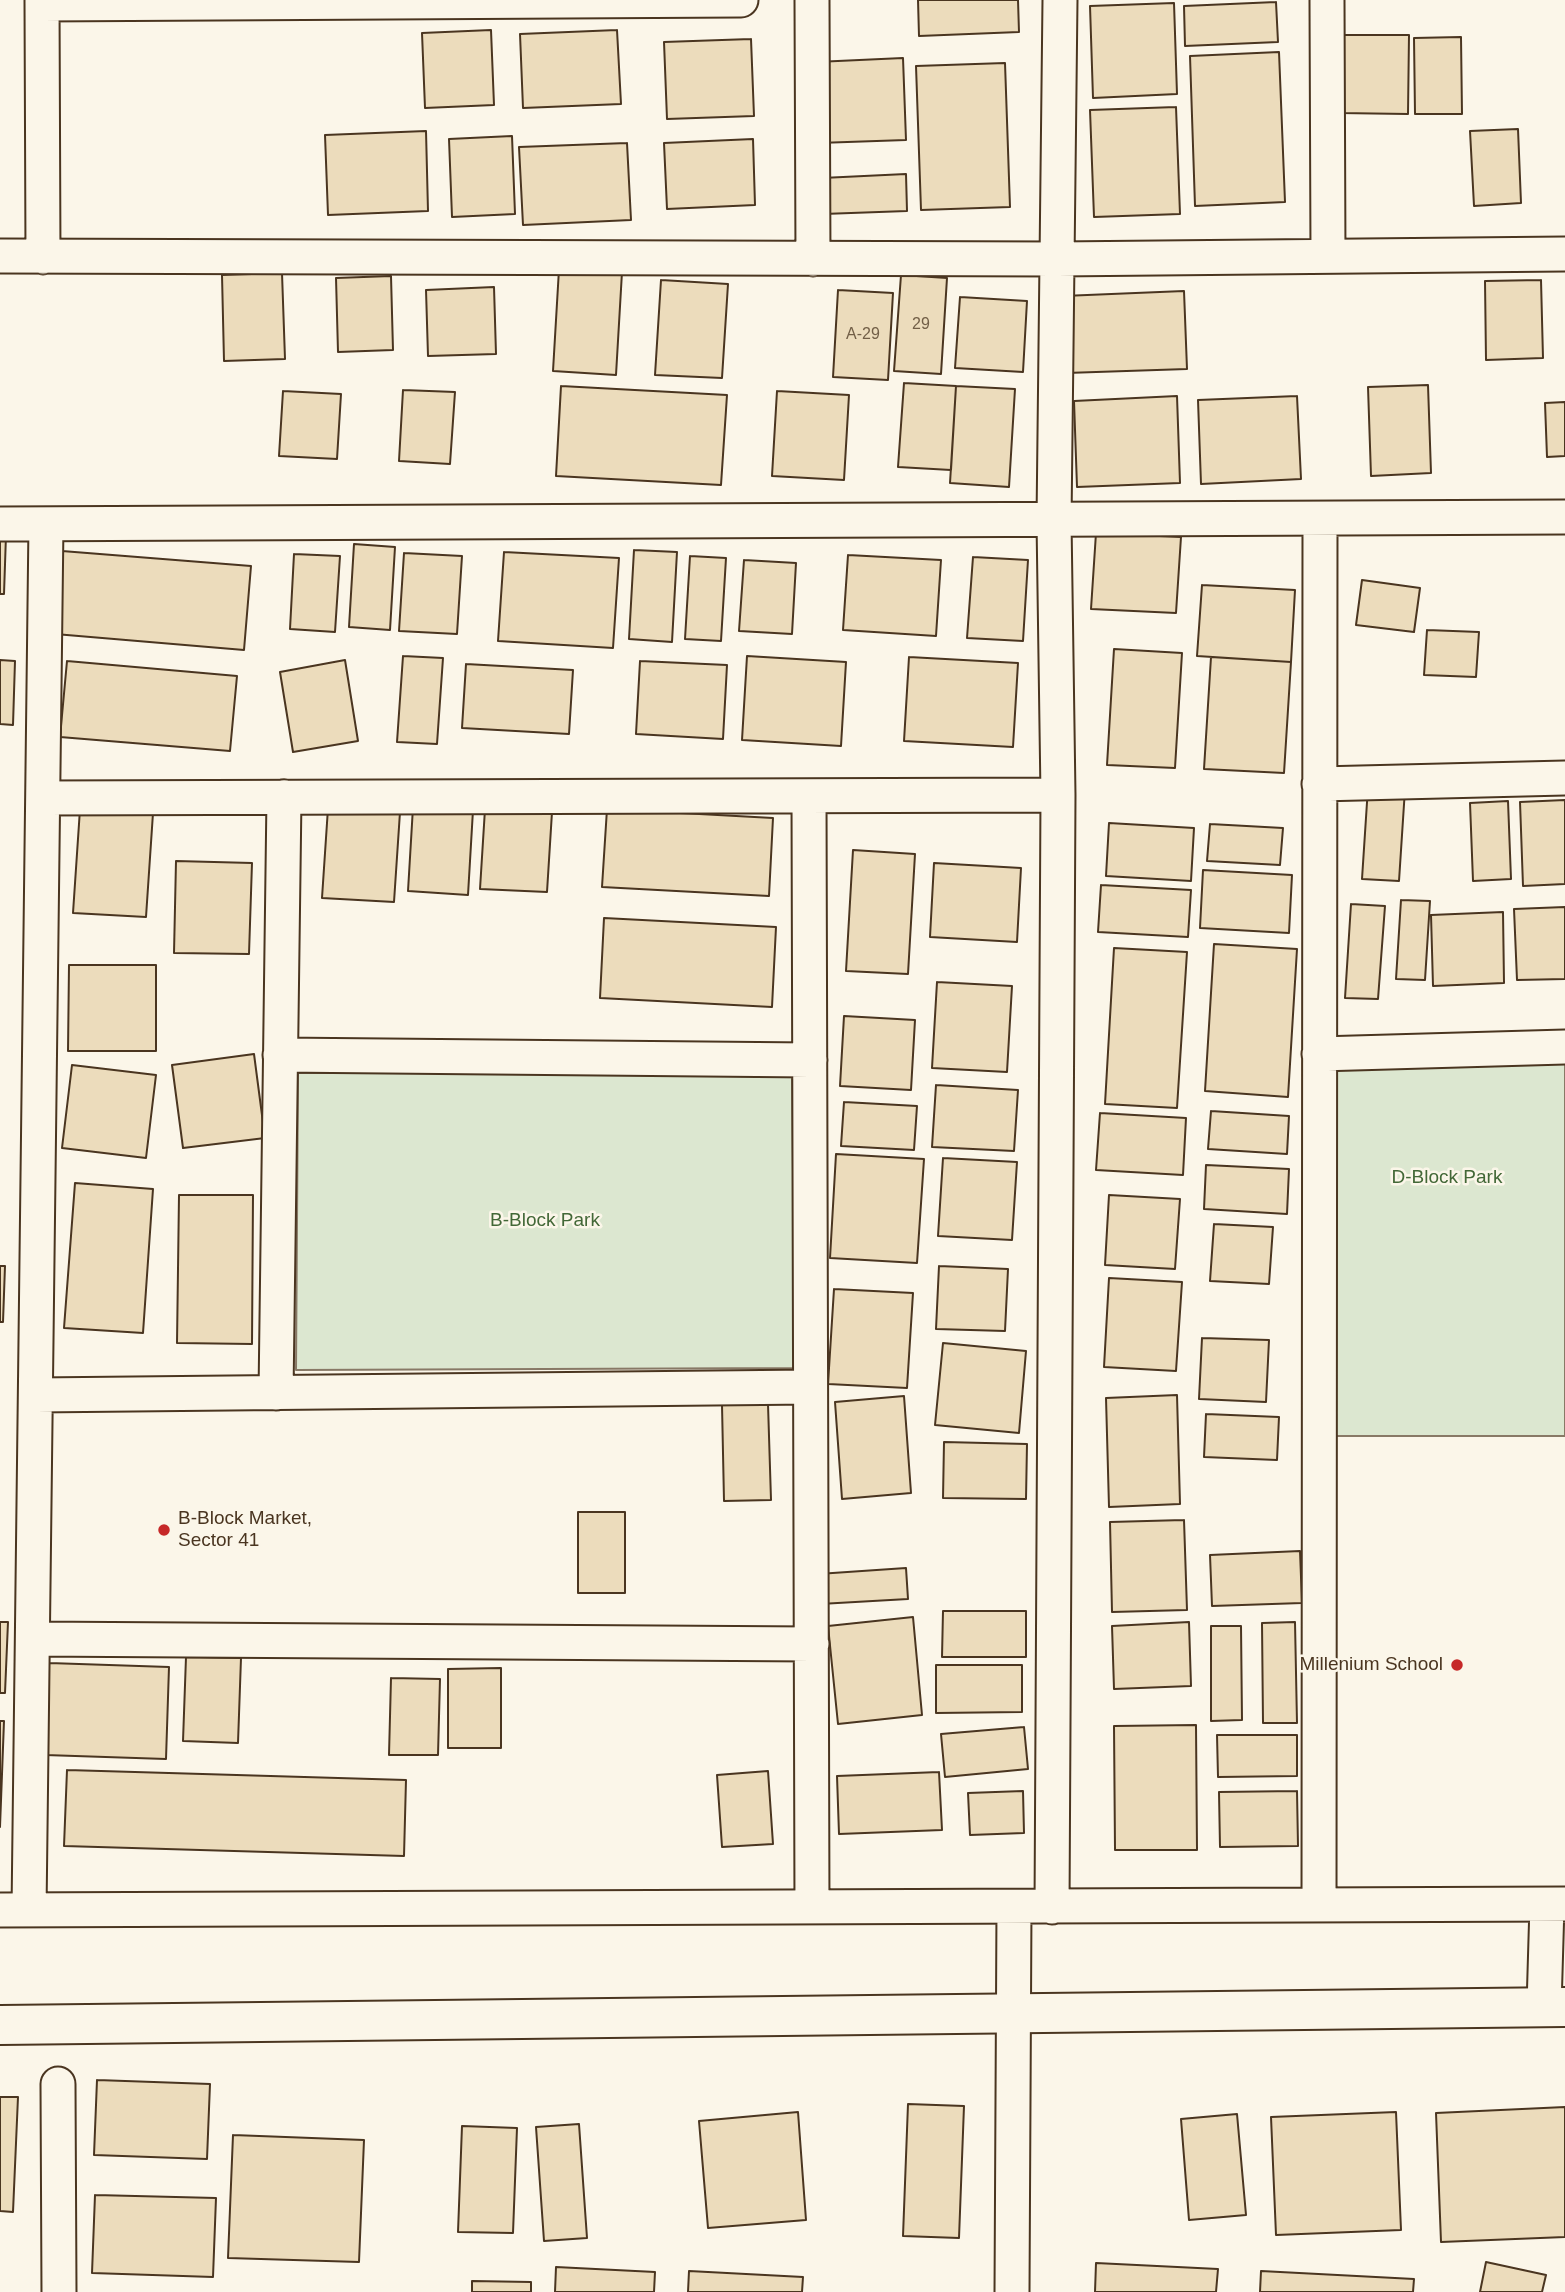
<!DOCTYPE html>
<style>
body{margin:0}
canvas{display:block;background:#fbf6e9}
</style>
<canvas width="1565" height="2292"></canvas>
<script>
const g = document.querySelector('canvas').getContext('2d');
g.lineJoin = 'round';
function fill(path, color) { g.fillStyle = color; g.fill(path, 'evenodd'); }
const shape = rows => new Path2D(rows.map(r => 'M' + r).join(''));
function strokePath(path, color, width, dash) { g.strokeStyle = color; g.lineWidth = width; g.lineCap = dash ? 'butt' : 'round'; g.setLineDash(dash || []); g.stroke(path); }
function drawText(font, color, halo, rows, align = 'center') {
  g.font = font + ' Arial,sans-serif'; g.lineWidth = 5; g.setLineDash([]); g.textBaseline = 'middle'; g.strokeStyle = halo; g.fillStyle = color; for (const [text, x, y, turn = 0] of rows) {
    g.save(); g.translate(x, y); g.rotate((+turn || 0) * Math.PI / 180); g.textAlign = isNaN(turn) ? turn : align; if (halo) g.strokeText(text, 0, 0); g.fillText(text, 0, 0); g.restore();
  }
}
const green = shape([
 [1565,1057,1565,1436,1331,1436,1327,1061,1565,1057],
 [792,1072,795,1368,296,1370,298,1073,792,1072]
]);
fill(green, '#dce7d0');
strokePath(green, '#887966', 2);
const building = shape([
 [918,0,1018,0,1019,32,919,36,918,0],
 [1276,2,1278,42,1185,46,1184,6,1276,2],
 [1174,3,1177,94,1093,98,1090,6,1174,3],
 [491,30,494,105,425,108,422,33,491,30],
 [617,30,621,104,523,108,520,34,617,30],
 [1340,35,1409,35,1408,114,1339,113,1340,35],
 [1461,37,1462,114,1415,114,1414,38,1461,37],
 [751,39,754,116,667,119,664,42,751,39],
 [1279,52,1285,202,1195,206,1190,56,1279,52],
 [903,58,906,140,818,143,816,62,903,58],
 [1005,63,1010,207,921,210,916,66,1005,63],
 [1176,107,1180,214,1094,217,1090,110,1176,107],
 [1518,129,1521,203,1474,206,1470,131,1518,129],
 [426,131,428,211,328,215,325,135,426,131],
 [512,136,515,214,452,217,449,139,512,136],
 [753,139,755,205,667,209,664,143,753,139],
 [627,143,631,220,523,225,519,147,627,143],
 [906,174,907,211,823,214,822,178,906,174],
 [559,269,622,272,616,375,553,371,559,269],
 [282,273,285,359,224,361,222,275,282,273],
 [901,275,947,278,941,374,894,371,901,275],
 [391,276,393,350,338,352,336,278,391,276],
 [661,280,728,284,722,378,655,375,661,280],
 [1541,280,1543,358,1486,360,1485,281,1541,280],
 [494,287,496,354,428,356,426,290,494,287],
 [838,290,893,293,888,380,833,377,838,290],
 [1184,291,1187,369,1066,373,1063,296,1184,291],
 [960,297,1027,301,1023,372,955,368,960,297],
 [904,383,956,386,951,470,898,467,904,383],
 [1428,385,1431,473,1371,476,1368,387,1428,385],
 [561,386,727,395,721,485,556,476,561,386],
 [956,386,1015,389,1009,487,950,483,956,386],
 [403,390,455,392,450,464,399,461,403,390],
 [283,391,341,394,337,459,279,456,283,391],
 [777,391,849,395,844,480,772,476,777,391],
 [1177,396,1180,483,1077,487,1074,401,1177,396],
 [1297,396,1301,479,1201,484,1198,400,1297,396],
 [1565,402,1565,456,1547,457,1545,403,1565,402],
 [1096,533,1181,537,1176,613,1091,609,1096,533],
 [0,535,6,535,4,594,0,594,0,535],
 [354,544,395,547,390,630,349,627,354,544],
 [634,550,677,552,672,642,629,639,634,550],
 [62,551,251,566,244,650,55,634,62,551],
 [504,552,619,558,613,648,498,641,504,552],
 [404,553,462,556,457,634,399,631,404,553],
 [294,554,340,556,335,632,290,629,294,554],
 [848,555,941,560,936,636,843,630,848,555],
 [690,556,726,558,721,641,685,639,690,556],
 [973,557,1028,560,1023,641,967,638,973,557],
 [744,560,796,563,792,634,739,631,744,560],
 [1362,580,1420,588,1414,632,1356,625,1362,580],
 [1202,585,1295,590,1291,662,1197,656,1202,585],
 [1427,630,1479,632,1476,677,1424,675,1427,630],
 [1114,649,1182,653,1175,768,1107,765,1114,649],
 [403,656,443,658,437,744,397,742,403,656],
 [747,656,846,662,841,746,742,740,747,656],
 [909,657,1018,663,1013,747,904,741,909,657],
 [1211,657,1291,662,1284,773,1204,769,1211,657],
 [0,660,15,661,13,725,0,724,0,660],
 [345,660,358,741,293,752,280,672,345,660],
 [67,661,237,676,230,751,60,737,67,661],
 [640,661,727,665,723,739,636,734,640,661],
 [466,664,573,670,569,734,462,728,466,664],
 [1368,787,1405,789,1399,881,1362,879,1368,787],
 [1565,800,1565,884,1523,886,1520,802,1565,800],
 [1508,801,1511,879,1473,881,1470,803,1508,801],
 [413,807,473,810,468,895,408,891,413,807],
 [328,808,400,812,394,902,322,898,328,808],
 [80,809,153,813,146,917,73,913,80,809],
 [485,809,552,812,547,892,480,889,485,809],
 [607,809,773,818,769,896,602,887,607,809],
 [1109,823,1194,828,1191,881,1106,876,1109,823],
 [1210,824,1283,828,1280,865,1207,861,1210,824],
 [853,850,915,854,908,974,846,971,853,850],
 [176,861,252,863,249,954,174,953,176,861],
 [934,863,1021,868,1017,942,930,937,934,863],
 [1203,870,1292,875,1289,933,1200,928,1203,870],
 [1101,885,1191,890,1188,937,1098,932,1101,885],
 [1401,900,1430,901,1425,980,1396,979,1401,900],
 [1351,904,1385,906,1378,999,1345,998,1351,904],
 [1565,907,1565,979,1517,980,1514,909,1565,907],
 [1503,912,1504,983,1433,986,1431,915,1503,912],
 [604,918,776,927,772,1007,600,998,604,918],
 [1214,944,1297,949,1288,1097,1205,1091,1214,944],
 [1114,948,1187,952,1177,1108,1105,1104,1114,948],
 [69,965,156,965,156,1051,68,1051,69,965],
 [937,982,1012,986,1007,1072,932,1068,937,982],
 [844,1016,915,1020,911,1090,840,1086,844,1016],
 [254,1054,265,1138,183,1148,172,1065,254,1054],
 [72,1065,156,1075,146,1158,62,1148,72,1065],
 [936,1085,1018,1090,1014,1151,932,1147,936,1085],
 [844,1102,917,1106,914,1150,841,1146,844,1102],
 [1211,1111,1289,1116,1287,1154,1208,1149,1211,1111],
 [1100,1113,1186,1118,1183,1175,1096,1170,1100,1113],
 [836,1154,924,1159,917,1263,830,1258,836,1154],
 [943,1158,1017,1162,1012,1240,938,1236,943,1158],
 [1206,1165,1289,1169,1287,1214,1204,1209,1206,1165],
 [75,1183,153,1189,143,1333,64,1328,75,1183],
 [179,1195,253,1195,252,1344,177,1343,179,1195],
 [1109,1195,1180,1199,1175,1269,1105,1265,1109,1195],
 [1214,1224,1273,1227,1269,1284,1210,1281,1214,1224],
 [0,1266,5,1266,3,1322,0,1322,0,1266],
 [939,1266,1008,1269,1005,1331,936,1329,939,1266],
 [1109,1278,1182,1282,1176,1371,1104,1367,1109,1278],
 [834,1289,913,1293,907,1388,828,1384,834,1289],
 [1202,1338,1269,1340,1266,1402,1199,1399,1202,1338],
 [943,1343,1026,1351,1019,1433,935,1425,943,1343],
 [1177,1395,1180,1504,1109,1507,1106,1398,1177,1395],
 [904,1396,911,1493,842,1499,835,1402,904,1396],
 [768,1404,771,1500,724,1501,722,1405,768,1404],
 [1206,1414,1279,1417,1277,1460,1204,1457,1206,1414],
 [944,1442,1027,1444,1026,1499,943,1498,944,1442],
 [578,1512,625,1512,625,1593,578,1593,578,1512],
 [1184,1520,1187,1610,1112,1612,1110,1522,1184,1520],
 [1300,1551,1302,1603,1212,1606,1210,1555,1300,1551],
 [906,1568,908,1599,820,1604,818,1574,906,1568],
 [943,1611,1026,1611,1026,1657,942,1657,943,1611],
 [913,1617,922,1715,838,1724,828,1626,913,1617],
 [0,1622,8,1622,5,1693,0,1693,0,1622],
 [1189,1622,1191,1686,1114,1689,1112,1626,1189,1622],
 [1295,1622,1297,1723,1263,1723,1262,1623,1295,1622],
 [1211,1626,1241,1626,1242,1720,1211,1721,1211,1626],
 [186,1657,241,1658,238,1743,183,1741,186,1657],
 [49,1663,169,1667,166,1759,45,1755,49,1663],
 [936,1665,1022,1665,1022,1712,936,1713,936,1665],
 [501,1668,501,1748,448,1748,448,1669,501,1668],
 [391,1678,440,1679,438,1755,389,1755,391,1678],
 [0,1721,4,1721,0,1827,0,1721],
 [1196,1725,1197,1850,1115,1850,1114,1726,1196,1725],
 [1024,1727,1028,1769,945,1777,941,1734,1024,1727],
 [1217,1735,1297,1735,1297,1776,1218,1777,1217,1735],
 [67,1770,406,1780,404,1856,64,1846,67,1770],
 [768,1771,773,1844,722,1847,717,1775,768,1771],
 [939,1772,942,1830,839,1834,837,1776,939,1772],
 [1023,1791,1024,1833,970,1835,968,1793,1023,1791],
 [1297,1791,1298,1846,1220,1847,1219,1792,1297,1791],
 [97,2080,210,2084,207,2159,94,2155,97,2080],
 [0,2097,18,2097,13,2212,0,2211,0,2097],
 [908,2104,964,2106,959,2238,903,2236,908,2104],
 [1565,2107,1565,2237,1441,2242,1436,2113,1565,2107],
 [798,2112,806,2220,708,2228,699,2121,798,2112],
 [1396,2112,1401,2230,1276,2235,1271,2117,1396,2112],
 [1237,2114,1246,2215,1189,2220,1181,2119,1237,2114],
 [579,2124,587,2238,544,2241,536,2127,579,2124],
 [462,2126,517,2128,513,2233,458,2232,462,2126],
 [233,2135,364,2140,359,2262,228,2258,233,2135],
 [95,2195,216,2198,213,2277,92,2273,95,2195],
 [1486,2262,1546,2275,1542,2292,1480,2292,1486,2262],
 [1096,2263,1218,2269,1216,2292,1095,2292,1096,2263],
 [556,2267,655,2272,654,2292,555,2292,556,2267],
 [689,2271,803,2277,802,2292,688,2292,689,2271],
 [1261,2271,1414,2279,1413,2292,1260,2292,1261,2271],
 [472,2281,531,2282,531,2292,472,2292,472,2281]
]);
fill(building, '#ecdcbc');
strokePath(building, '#4a3520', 2);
const street = shape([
 [42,0,43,257],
 [812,0,813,259],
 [1327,0,1328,256],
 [42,4,741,0],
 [0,256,1057,259,1565,254],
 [0,524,1565,517],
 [1319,784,1565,778],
 [809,796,812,1907],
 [43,798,1058,795],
 [1319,1054,1565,1047],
 [280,1055,810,1060],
 [276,1393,284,797],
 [36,1395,810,1387],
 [33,1639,812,1644],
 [1319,1905,1320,519],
 [1052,1907,1058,795,1054,521,1060,0],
 [0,1910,1565,1904],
 [29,1910,46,524],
 [1544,2007,1547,1905],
 [58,2084,59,2292],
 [1012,2292,1014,1907]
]);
const secondary = shape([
 [0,2025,1565,2007]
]);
strokePath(street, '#4a3520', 37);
strokePath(secondary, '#4a3520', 42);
strokePath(street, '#fbf6e9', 33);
strokePath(secondary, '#fbf6e9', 38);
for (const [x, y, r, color] of [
 [164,1530,7,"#c62828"],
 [1457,1665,7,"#c62828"]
]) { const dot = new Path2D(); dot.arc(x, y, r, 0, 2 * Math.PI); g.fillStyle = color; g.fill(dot); strokePath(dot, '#fbf6e9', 2.5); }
drawText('16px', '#725f47', null, [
 ["29",921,325],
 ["A-29",863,335]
]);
drawText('19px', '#436837', '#fbf6e9', [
 ["D-Block Park",1447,1178],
 ["B-Block Park",545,1221]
]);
drawText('19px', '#4a3520', '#fbf6e9', [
 ["B-Block Market,",178,1519],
 ["Sector 41",178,1541],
 ["Millenium School",1443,1665,"right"]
], 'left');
</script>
